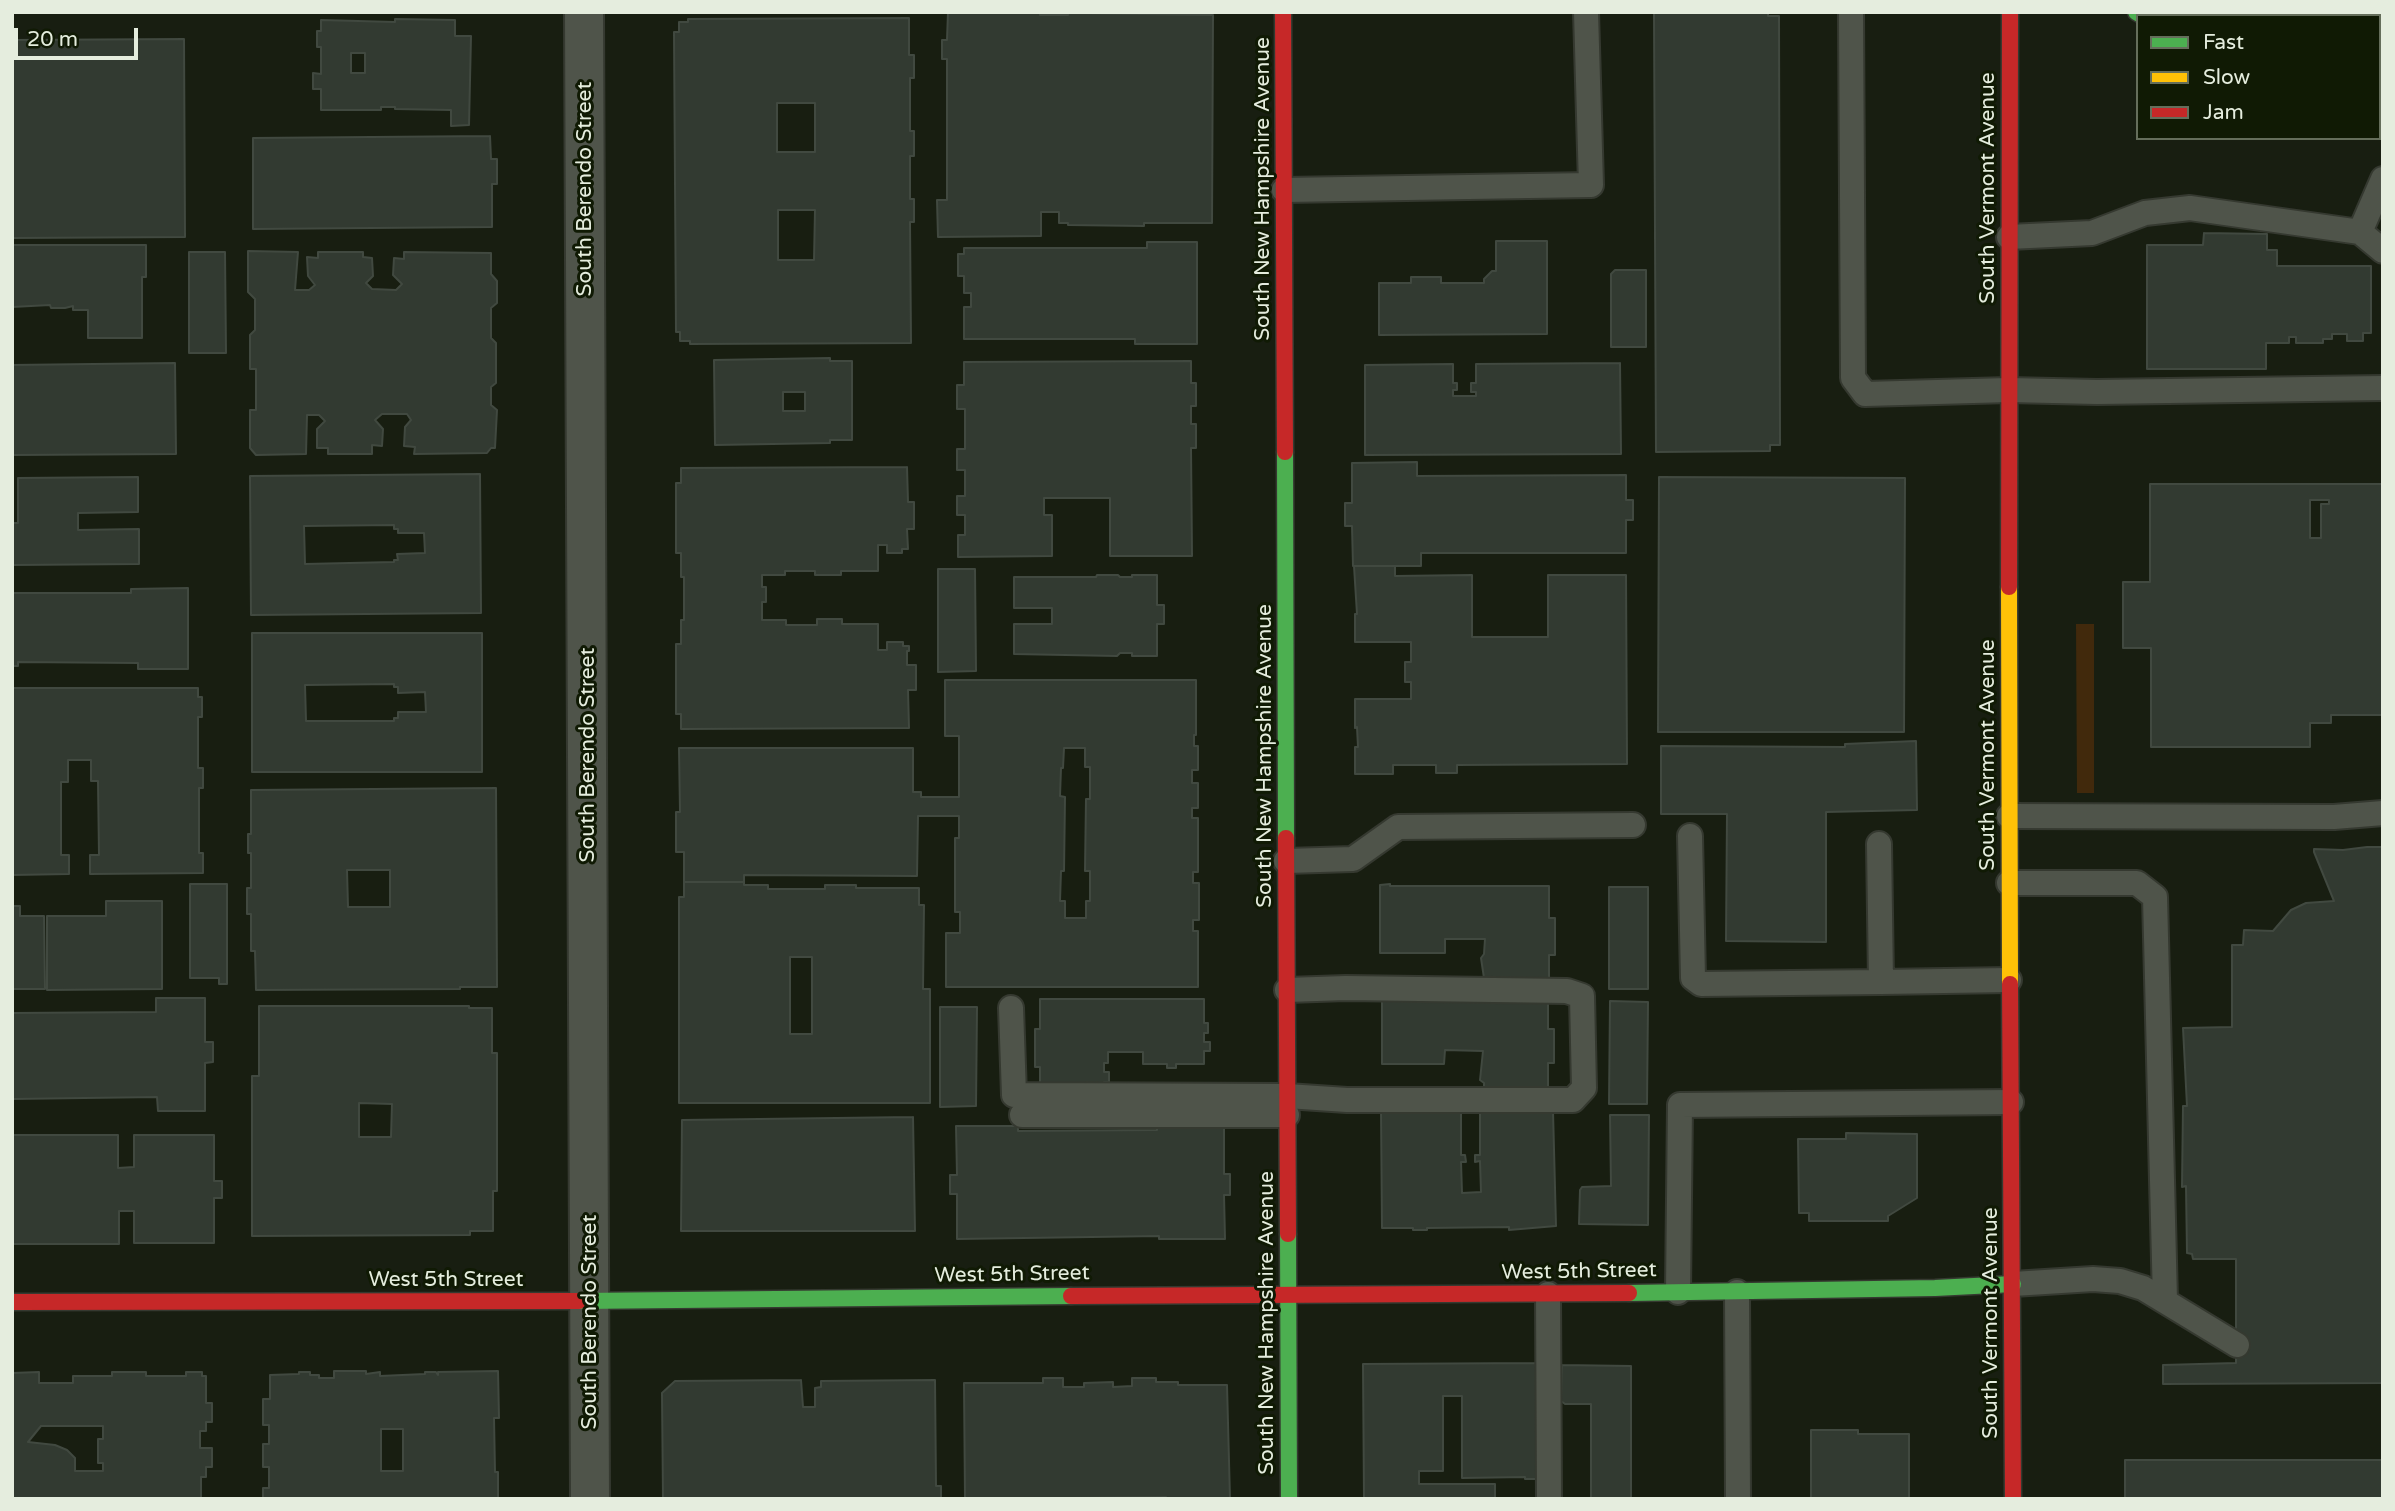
<!DOCTYPE html>
<style>
body{margin:0}
#map{position:relative;width:2395px;height:1511px;overflow:hidden;background:#181e11;font-family:"Varela Round",sans-serif}
canvas{display:block}
.frame{position:absolute;inset:0;border:14px solid #e5edde;pointer-events:none}
.legend{position:absolute;left:2136px;top:14px;width:245px;height:126px;box-sizing:border-box;background:#101a04;border:2px solid #656e5b;margin:0;padding:9px 12px;list-style:none;font-size:21px;color:#e5edde}
.legend li{display:flex;align-items:center;gap:14px;height:35px}
.legend b{width:35px;border:2px solid #656e5b}
.scale{position:absolute;left:14px;top:28px;width:124px;height:32px;box-sizing:border-box;border:4px solid #e5edde;border-top:0;padding-left:9px;font-size:21px;line-height:24px;white-space:nowrap;color:#e5edde;-webkit-text-stroke:5px #101a04;paint-order:stroke}
</style>
<div id="map">
<canvas width="2395" height="1511"></canvas>
<div class="frame"></div>
<ul class="legend">
<li><b style="height:9px;background:#4caf50"></b>Fast</li>
<li><b style="height:9px;background:#ffc107"></b>Slow</li>
<li><b style="height:9px;background:#c62828"></b>Jam</li>
</ul>
<div class="scale">20 m</div>
</div>
<script>
const g = document.querySelector('canvas').getContext('2d');
g.lineJoin = 'round';
function fill(path, color) { g.fillStyle = color; g.fill(path, 'evenodd'); }
const shape = rows => new Path2D(rows.map(r => 'M' + r).join(''));
function strokePath(path, color, width, dash) { g.strokeStyle = color; g.lineWidth = width; g.lineCap = dash ? 'butt' : 'round'; g.setLineDash(dash || []); g.stroke(path); }
function drawText(font, color, halo, rows, align = 'center') {
  g.font = font + ' "Varela Round",sans-serif'; g.lineWidth = 6; g.setLineDash([]); g.textBaseline = 'middle'; g.strokeStyle = halo; g.fillStyle = color; for (const [text, x, y, turn = 0] of rows) {
    g.save(); g.translate(x, y); g.rotate((+turn || 0) * Math.PI / 180); g.textAlign = isNaN(turn) ? turn : align; if (halo) g.strokeText(text, 0, 0); g.fillText(text, 0, 0); g.restore();
  }
}
fill(shape([
 [2076,624,2094,624,2094,793,2077,793]
]), '#41290c');
const building = shape([
 [948,12,1040,12,1040,15,1068,15,1068,13,1213,15,1212,223,1144,223,1144,226,1068,225,1068,223,1059,223,1059,212,1041,212,1041,236,938,237,937,200,947,200,947,59,942,59,942,40,947,40,948,12],
 [1654,12,1768,12,1768,16,1779,16,1780,445,1770,445,1770,451,1656,452,1654,12],
 [2329,12,2383,12,2383,37,2379,36,2379,16,2336,16,2329,12],
 [909,18,909,55,914,55,914,78,910,78,910,131,914,131,914,156,910,156,910,199,914,199,914,222,910,222,911,343,690,344,690,341,680,341,680,332,676,332,674,32,679,32,679,22,688,22,688,19,909,18],
 [777,103,815,103,815,152,777,152,777,103],
 [778,210,815,210,814,260,778,260,778,210],
 [395,19,455,20,455,36,471,36,469,125,451,126,451,110,395,109,395,107,381,107,381,110,321,110,321,89,313,89,313,73,321,74,321,47,317,47,317,31,321,31,321,20,395,22,395,19],
 [351,53,365,53,365,73,351,73,351,53],
 [184,39,185,237,12,238,12,40,184,39],
 [490,136,491,159,497,159,497,184,492,184,492,227,253,229,253,138,490,136],
 [2204,233,2267,234,2267,250,2277,250,2277,266,2371,266,2371,333,2363,333,2363,341,2347,341,2347,334,2332,334,2332,339,2323,339,2323,343,2296,343,2296,337,2289,337,2289,343,2266,343,2266,369,2147,369,2147,245,2203,245,2204,233],
 [1496,241,1547,241,1547,334,1379,335,1379,283,1411,283,1411,277,1441,277,1441,283,1484,283,1484,279,1492,271,1496,271,1496,241],
 [1147,242,1197,242,1197,344,1135,344,1135,339,964,339,964,307,971,307,971,293,964,293,964,276,958,276,958,254,964,254,964,248,1147,248,1147,242],
 [12,245,146,245,146,277,142,277,142,338,88,338,88,310,73,310,73,306,65,308,51,308,50,305,12,307,12,245],
 [248,251,298,252,295,290,309,290,315,285,308,276,307,257,318,258,318,252,363,252,363,257,372,258,373,276,366,283,372,289,396,290,402,284,393,275,394,258,404,259,404,252,491,253,491,274,497,281,497,303,491,308,491,338,496,343,496,383,491,387,491,405,497,410,495,448,491,448,487,453,414,454,415,447,404,446,405,427,411,420,407,414,382,414,375,420,383,429,382,446,372,445,372,454,328,454,328,448,317,448,317,429,325,421,319,415,307,415,306,454,256,455,250,448,250,410,256,410,256,369,250,369,250,335,255,330,255,299,248,292,248,251],
 [189,252,225,252,226,353,189,353,189,252],
 [1615,270,1646,270,1646,347,1611,347,1611,274,1615,270],
 [830,358,830,361,852,361,852,440,830,440,830,443,715,445,714,360,830,358],
 [783,392,805,392,805,411,783,411,783,392],
 [1191,361,1191,383,1196,383,1196,406,1191,406,1191,424,1196,424,1196,448,1191,448,1192,556,1110,556,1110,498,1044,498,1044,515,1052,515,1052,556,958,557,958,535,965,535,965,515,957,515,957,496,965,496,965,470,957,470,957,449,965,449,965,409,957,409,957,385,964,385,964,362,1191,361],
 [175,363,176,454,12,455,12,365,175,363],
 [1620,363,1621,454,1365,455,1365,365,1453,364,1453,383,1457,383,1457,390,1453,390,1453,396,1476,396,1476,392,1471,392,1471,383,1476,383,1476,364,1620,363],
 [1417,462,1417,476,1626,475,1626,500,1633,500,1633,520,1626,520,1626,553,1421,553,1421,566,1353,566,1352,526,1345,526,1345,503,1352,503,1352,463,1417,462],
 [907,467,908,502,914,502,914,529,907,529,908,549,902,549,902,553,887,553,887,545,878,545,878,571,841,571,841,575,815,575,815,571,785,571,785,575,762,575,762,587,766,587,766,602,762,602,762,620,786,620,786,625,817,625,817,619,842,619,842,624,878,624,878,650,887,650,887,642,903,642,903,646,909,646,909,651,907,651,907,665,916,665,916,690,908,690,909,728,681,729,681,714,676,714,676,644,681,644,681,620,684,620,684,577,681,577,681,553,676,553,676,483,681,483,681,468,907,467],
 [480,474,481,613,251,615,250,476,480,474],
 [394,525,394,529,398,529,398,533,424,533,425,553,397,554,398,560,394,560,394,562,305,564,304,526,394,525],
 [138,477,138,512,78,513,78,530,139,529,139,564,12,565,12,523,18,523,18,478,138,477],
 [1659,477,1905,478,1904,732,1658,732,1659,477],
 [2150,484,2383,484,2383,715,2331,715,2331,723,2310,723,2310,747,2151,747,2151,648,2123,648,2123,582,2150,582,2150,484],
 [2310,500,2329,500,2329,504,2321,504,2321,538,2310,538,2310,500],
 [1354,566,1395,566,1395,576,1472,575,1472,637,1548,637,1548,575,1626,575,1627,764,1457,765,1457,773,1436,773,1436,765,1393,765,1393,774,1355,774,1355,747,1358,747,1357,727,1355,728,1355,699,1411,699,1411,682,1405,682,1405,662,1411,662,1411,642,1355,642,1355,614,1357,614,1354,566],
 [938,569,975,569,976,671,938,672,938,569],
 [1097,575,1118,575,1120,577,1132,577,1132,575,1157,575,1157,605,1164,605,1164,624,1157,624,1157,656,1132,656,1132,653,1120,653,1117,656,1014,654,1014,624,1052,624,1052,608,1014,608,1014,577,1096,577,1097,575],
 [188,588,188,669,138,669,138,663,18,662,18,666,12,666,12,593,131,593,131,589,188,588],
 [252,633,482,633,482,772,252,772,252,633],
 [394,684,394,687,398,687,398,693,425,692,426,712,398,712,398,718,394,718,394,721,306,721,305,685,394,684],
 [945,680,1196,680,1196,735,1194,735,1194,746,1198,746,1198,770,1192,770,1192,783,1198,783,1198,808,1192,808,1192,818,1198,818,1198,872,1193,872,1193,883,1199,883,1199,920,1193,920,1193,931,1198,931,1198,987,946,987,946,933,960,933,960,912,955,912,955,838,959,838,959,816,918,816,917,876,744,875,744,882,684,882,684,852,676,852,676,812,680,812,679,748,913,748,913,792,921,792,921,797,959,797,959,736,945,736,945,680],
 [1064,748,1085,748,1085,767,1090,767,1090,799,1086,799,1085,871,1090,871,1090,901,1086,901,1086,918,1065,918,1065,901,1060,901,1061,871,1064,871,1065,797,1060,796,1061,768,1063,768,1064,748],
 [12,688,198,688,198,697,202,697,202,717,198,717,198,768,203,768,203,788,199,788,199,853,203,853,203,873,90,874,90,855,99,855,98,781,91,781,91,760,68,760,68,782,61,782,61,855,69,855,69,874,12,875,12,688],
 [1916,741,1917,810,1826,812,1826,942,1726,941,1727,814,1661,814,1661,746,1845,747,1845,744,1916,741],
 [496,788,497,987,460,987,460,989,256,990,255,951,251,951,251,914,247,914,247,888,251,888,251,853,248,853,248,834,251,834,251,790,496,788],
 [347,870,390,870,390,907,348,907,347,870],
 [2367,847,2383,847,2383,1383,2163,1384,2163,1365,2236,1363,2236,1259,2193,1259,2192,1254,2187,1253,2186,1186,2182,1187,2183,1106,2187,1106,2183,1028,2232,1027,2232,945,2243,945,2244,930,2273,931,2291,910,2306,903,2334,901,2314,852,2314,849,2343,850,2367,847],
 [684,882,744,882,744,885,768,885,768,889,825,889,825,885,856,885,856,888,919,888,919,905,924,905,923,989,930,989,930,1103,679,1103,679,897,684,897,684,882],
 [790,957,812,957,812,1034,790,1034,790,957],
 [190,884,227,884,227,984,219,984,219,978,190,978,190,884],
 [1390,884,1390,886,1549,886,1549,918,1555,918,1555,955,1549,955,1549,978,1484,978,1481,958,1484,954,1485,939,1445,939,1445,953,1380,953,1380,885,1390,884],
 [1609,887,1648,887,1648,989,1609,989,1609,887],
 [106,901,162,901,162,989,47,990,47,916,106,916,106,901],
 [12,906,20,906,20,916,44,916,45,989,12,989,12,906],
 [1382,997,1548,997,1548,1029,1554,1029,1554,1063,1548,1063,1548,1089,1484,1089,1484,1083,1480,1080,1483,1051,1445,1050,1444,1064,1382,1064,1382,997],
 [156,998,205,998,205,1042,213,1042,213,1062,205,1063,205,1111,158,1111,157,1097,12,1099,12,1013,156,1012,156,998],
 [1040,999,1204,999,1204,1023,1208,1023,1208,1033,1204,1033,1204,1042,1210,1042,1210,1051,1204,1051,1204,1064,1176,1064,1176,1068,1167,1068,1167,1064,1143,1064,1143,1052,1108,1052,1108,1063,1104,1063,1104,1072,1109,1072,1109,1082,1104,1082,1104,1091,1040,1091,1040,1067,1035,1067,1035,1029,1040,1029,1040,999],
 [1610,1001,1648,1002,1647,1104,1609,1104,1610,1001],
 [259,1006,469,1006,469,1008,492,1008,492,1053,497,1053,497,1191,493,1191,493,1231,470,1231,470,1235,252,1236,252,1076,259,1076,259,1006],
 [359,1103,392,1104,391,1137,359,1137,359,1103],
 [940,1007,977,1007,976,1106,940,1107,940,1007],
 [1381,1109,1461,1111,1461,1155,1465,1155,1466,1162,1461,1162,1462,1193,1481,1192,1480,1161,1475,1162,1475,1155,1480,1155,1480,1111,1553,1111,1556,1226,1509,1230,1509,1227,1427,1228,1427,1230,1413,1230,1413,1228,1382,1228,1381,1109],
 [1610,1115,1649,1115,1648,1225,1579,1224,1580,1190,1582,1187,1611,1186,1610,1115],
 [913,1117,915,1231,681,1231,682,1120,913,1117],
 [956,1126,1018,1126,1018,1131,1157,1130,1157,1126,1224,1126,1224,1174,1230,1174,1230,1195,1224,1195,1225,1239,1159,1239,1159,1236,957,1239,957,1194,950,1194,950,1175,957,1175,956,1126],
 [1846,1133,1917,1134,1917,1198,1888,1216,1888,1221,1809,1221,1809,1213,1799,1213,1798,1139,1846,1139,1846,1133],
 [12,1135,118,1135,118,1168,134,1167,134,1135,214,1135,214,1181,222,1181,222,1198,214,1198,214,1243,134,1243,134,1211,119,1211,119,1244,12,1244,12,1135],
 [1537,1363,1538,1479,1525,1479,1525,1477,1462,1478,1462,1396,1443,1396,1443,1471,1419,1471,1419,1484,1495,1484,1495,1499,1364,1499,1363,1364,1537,1363],
 [1562,1365,1631,1366,1631,1499,1591,1499,1591,1404,1565,1404,1561,1401,1562,1365],
 [334,1371,366,1371,366,1374,380,1372,380,1376,425,1374,425,1372,436,1372,438,1375,438,1372,498,1371,499,1418,494,1418,495,1472,498,1472,498,1499,263,1499,263,1488,269,1488,269,1467,263,1467,263,1444,269,1444,269,1425,263,1425,263,1399,270,1399,270,1375,299,1374,299,1372,310,1372,310,1375,319,1375,319,1378,334,1378,334,1371],
 [381,1429,403,1429,403,1471,381,1471,381,1429],
 [39,1372,39,1383,73,1383,73,1376,112,1376,112,1372,146,1372,146,1376,186,1376,186,1372,202,1372,202,1376,206,1376,206,1403,212,1403,212,1422,206,1422,206,1431,200,1431,200,1448,212,1448,212,1467,206,1467,206,1477,201,1477,201,1499,12,1499,12,1373,39,1372],
 [41,1426,103,1426,103,1439,98,1439,98,1463,103,1463,103,1471,75,1471,75,1458,67,1450,55,1445,28,1442,41,1426],
 [1043,1378,1063,1378,1063,1387,1084,1387,1084,1383,1113,1382,1113,1387,1132,1386,1132,1378,1156,1378,1156,1382,1178,1382,1178,1385,1227,1385,1230,1499,1166,1499,1166,1497,965,1499,964,1383,1043,1383,1043,1378],
 [801,1380,803,1407,815,1407,815,1388,821,1387,821,1381,935,1380,936,1486,941,1486,941,1498,663,1499,662,1393,675,1381,801,1380],
 [1811,1430,1858,1430,1858,1434,1909,1434,1909,1499,1811,1499,1811,1430],
 [2125,1460,2383,1460,2383,1499,2125,1499,2125,1460]
]);
fill(building, '#323a31');
strokePath(building, '#414940', 2);
const lane = shape([
 [1851,12,1853,378,1865,394,2009,390,2097,392,2383,388],
 [2383,179,2360,232,2383,251],
 [1284,190,1591,185,1586,12],
 [2009,237,2092,233,2145,213,2190,208,2360,232],
 [2009,816,2334,817,2383,813],
 [1690,836,1693,978,1701,984,1881,982,1879,844],
 [1286,861,1353,859,1398,827,1633,825],
 [2009,883,2137,883,2155,897,2165,1301],
 [1881,982,2009,980],
 [1011,1008,1014,1095,1287,1096,1347,1100,1573,1100,1584,1088,1582,996,1567,991,1346,988,1287,990],
 [1022,1115,1287,1115],
 [2013,1284,2093,1279,2120,1281,2143,1288,2237,1345],
 [1678,1292,1680,1105,2011,1102],
 [1737,1292,1738,1499],
 [1548,1294,1549,1499]
]);
const street = shape([
 [584,12,590,1499]
]);
const fast = shape([
 [2136,12,2143,16],
 [1285,452,1286,838],
 [1288,1234,1289,1499],
 [1629,1293,1935,1288,2013,1284],
 [579,1301,1071,1296]
]);
const slow = shape([
 [2009,587,2010,984]
]);
const jam = shape([
 [1283,12,1285,452],
 [2379,128,2383,130],
 [2009,587,2010,12],
 [1286,838,1288,1234],
 [2010,984,2013,1499],
 [1071,1296,1629,1293],
 [12,1302,579,1301]
]);
strokePath(lane, '#353930', 28);
strokePath(street, '#353930', 42);
strokePath(fast, '#353930', 19);
strokePath(slow, '#353930', 19);
strokePath(jam, '#353930', 19);
strokePath(lane, '#4f544a', 24);
strokePath(street, '#4f544a', 38);
strokePath(fast, '#4caf50', 16);
strokePath(slow, '#ffc107', 16);
strokePath(jam, '#c62828', 16);
drawText('21px', '#e5edde', '#101a04', [
 ["South Vermont Avenue",1988,188,-90],
 ["South Berendo Street",585,189,-90],
 ["South New Hampshire Avenue",1263,189,-90],
 ["South Berendo Street",588,755,-90],
 ["South Vermont Avenue",1988,755,-90],
 ["South New Hampshire Avenue",1265,756,-90],
 ["West 5th Street",1579,1272,-1],
 ["West 5th Street",1012,1275,-1],
 ["West 5th Street",446,1280],
 ["South Berendo Street",590,1322,-90],
 ["South New Hampshire Avenue",1267,1323,-90],
 ["South Vermont Avenue",1991,1323,-90]
]);
</script>
